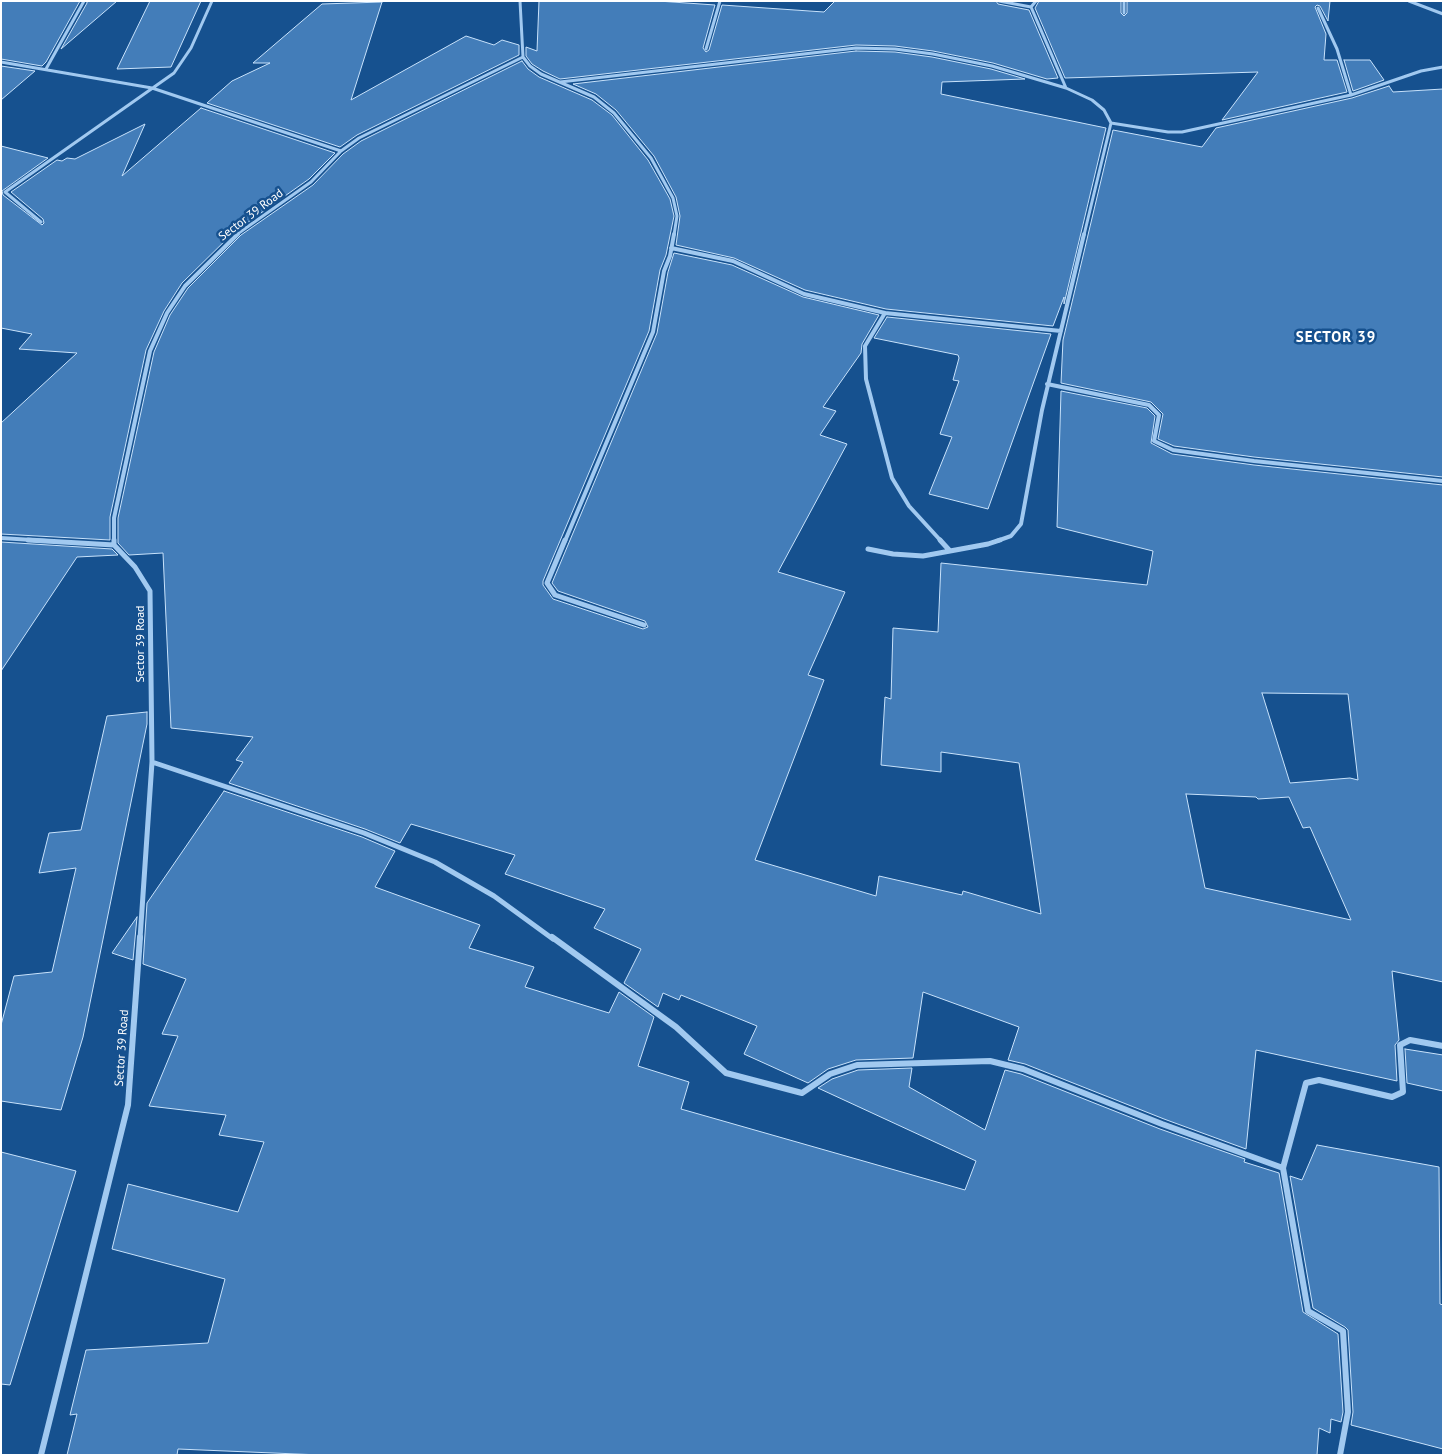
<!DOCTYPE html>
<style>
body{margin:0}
#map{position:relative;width:1444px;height:1456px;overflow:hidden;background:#16518f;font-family:"PT Sans",sans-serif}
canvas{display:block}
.frame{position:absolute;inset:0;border:2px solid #fff;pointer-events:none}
</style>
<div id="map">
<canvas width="1444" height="1456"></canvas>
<div class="frame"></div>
</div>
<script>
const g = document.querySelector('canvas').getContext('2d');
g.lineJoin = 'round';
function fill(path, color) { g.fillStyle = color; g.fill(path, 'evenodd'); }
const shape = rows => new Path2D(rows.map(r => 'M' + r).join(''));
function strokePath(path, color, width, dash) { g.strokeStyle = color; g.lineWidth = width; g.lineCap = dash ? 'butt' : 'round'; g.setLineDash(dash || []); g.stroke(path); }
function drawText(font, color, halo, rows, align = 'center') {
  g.font = font + ' "PT Sans",sans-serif'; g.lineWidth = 5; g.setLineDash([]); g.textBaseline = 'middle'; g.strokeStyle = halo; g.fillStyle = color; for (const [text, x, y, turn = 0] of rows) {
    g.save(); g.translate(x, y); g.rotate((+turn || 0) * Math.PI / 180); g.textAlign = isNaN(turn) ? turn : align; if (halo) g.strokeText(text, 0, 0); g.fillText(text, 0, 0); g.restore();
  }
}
const building = shape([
 [1,1,80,1,46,62,42,66,1,59,1,1],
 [87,1,117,1,61,49,87,3,87,1],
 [150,1,201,1,171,67,117,69,150,1],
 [539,1,658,1,715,5,703,48,706,52,709,50,722,5,824,12,835,1,996,1,998,4,1029,10,1058,78,1047,79,993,63,933,51,895,46,856,45,560,79,543,71,532,64,526,56,526,47,537,51,539,1],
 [1039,1,1121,1,1121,13,1124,16,1127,13,1127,1,1330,1,1328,21,1320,6,1317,5,1315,7,1326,34,1324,60,1337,60,1347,92,1222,120,1258,72,1065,78,1035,8,1039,1],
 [382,2,351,100,466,36,494,45,502,40,519,45,519,55,357,135,340,147,207,103,232,81,270,63,253,63,322,4,382,2],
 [856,51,895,52,932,57,991,69,1025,79,942,82,941,94,1106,128,1064,304,1064,297,1053,326,886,309,805,290,734,258,676,245,680,216,676,197,654,156,616,110,596,94,573,84,856,51],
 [1344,60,1370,60,1384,80,1353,91,1344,60],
 [522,61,528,69,539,77,592,100,612,115,648,160,670,199,674,216,666,255,660,270,649,331,543,581,543,585,553,599,643,629,648,627,645,621,558,591,552,583,657,333,668,272,674,253,732,265,803,297,879,315,862,344,861,353,823,407,836,411,820,435,847,444,778,572,845,592,808,675,824,680,755,860,876,896,879,876,962,895,963,891,1041,914,1019,763,941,752,941,772,881,765,885,697,891,699,893,628,938,632,941,563,1147,585,1153,551,1057,527,1061,391,1147,408,1155,416,1151,443,1172,454,1254,465,1443,485,1443,982,1392,971,1399,1040,1395,1045,1397,1081,1256,1050,1246,1149,1164,1119,1025,1064,1008,1060,1019,1027,923,992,913,1058,856,1060,828,1069,808,1083,744,1054,757,1026,681,995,679,1000,663,993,658,1007,624,983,641,949,594,928,605,909,505,874,515,855,411,824,400,843,365,829,229,783,243,762,236,760,253,737,171,728,163,553,129,555,118,543,118,518,154,352,170,315,188,288,241,235,313,185,343,154,361,141,522,61],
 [1262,693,1348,694,1358,780,1350,778,1290,783,1262,693],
 [1186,794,1256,797,1258,799,1289,797,1303,828,1310,827,1351,920,1205,888,1186,794],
 [1,66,35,71,1,100,1,66],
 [1389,86,1393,92,1443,89,1443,477,1254,457,1174,446,1158,439,1163,414,1151,402,1061,383,1063,340,1113,130,1202,147,1216,128,1352,98,1389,86],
 [201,108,335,153,309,179,234,232,182,283,164,311,146,350,110,517,110,540,1,534,1,423,77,353,19,349,32,334,1,328,1,146,48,158,2,191,3,195,42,225,44,223,43,219,11,192,57,160,62,161,67,158,75,159,145,124,122,176,201,108],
 [887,317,1051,334,988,509,929,494,952,437,940,434,959,381,953,380,959,358,958,355,874,338,887,317],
 [1,542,112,549,118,555,77,557,1,671,1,542],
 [147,712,147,724,83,1037,61,1110,1,1101,1,1025,14,976,52,972,76,868,39,873,49,833,81,830,107,716,147,712],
 [224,791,362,837,395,851,375,887,480,925,469,948,534,967,525,987,609,1013,619,992,654,1017,638,1066,689,1082,681,1109,965,1190,976,1161,818,1088,832,1079,858,1070,912,1068,909,1087,985,1130,1005,1070,1021,1074,1160,1129,1245,1159,1244,1162,1279,1173,1303,1312,1338,1334,1343,1412,1341,1422,1331,1419,1330,1433,1319,1428,1317,1455,321,1455,178,1449,177,1455,67,1455,77,1414,70,1415,86,1350,208,1343,225,1279,112,1249,128,1184,238,1212,264,1142,219,1135,226,1115,149,1106,178,1036,162,1034,186,979,143,964,147,903,224,791],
 [137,917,133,960,112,953,137,917],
 [1405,1049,1443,1055,1443,1091,1407,1083,1405,1049],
 [1317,1145,1439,1167,1440,1304,1443,1305,1443,1449,1351,1425,1353,1412,1348,1330,1345,1327,1313,1308,1290,1176,1302,1180,1317,1145],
 [1,1152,76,1171,10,1385,1,1384,1,1152]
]);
fill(building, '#437db9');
strokePath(building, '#c8e2fb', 1);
strokePath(shape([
 [520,1,523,57,530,66,541,74,594,97,614,113,651,158,673,198,677,216,674,235],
 [999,1,1031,7],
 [1036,1,1031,7,1066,88],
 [1124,1,1124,13],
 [1409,1,1443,14],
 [1318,8,1337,49,1351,95],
 [706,49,720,1],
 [1,62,152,88,341,151],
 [46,69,84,1],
 [560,82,856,48,895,49,933,54,992,66,1066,88,1092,100,1104,110,1111,123,1168,132,1182,132,1351,95,1421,71,1443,67],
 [41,222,5,192,174,73,191,48,212,1],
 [236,235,311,182,341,151,359,138,523,57],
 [1084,235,1111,123]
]), '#a1c9f0', 3);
strokePath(shape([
 [671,248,733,261,804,294,885,313],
 [1047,384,1149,405,1159,415,1154,441,1173,450,1254,461,1443,481],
 [1,538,48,541],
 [114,541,114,518,150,351,167,313,185,286,238,234],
 [565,541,653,332,664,271,670,256,674,234],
 [941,541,909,506,892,478,866,379,865,346,885,313,1061,331],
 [997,541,1011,536,1021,524,1042,410,1084,234]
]), '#a1c9f0', 4);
strokePath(shape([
 [28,540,114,545],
 [114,540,114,545,135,567,150,591,152,762,140,939],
 [565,540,547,583,555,595,644,625],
 [940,540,950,551],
 [868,549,893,554,923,556,988,544,1000,540],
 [152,762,364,833,435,862,494,896,553,939]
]), '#a1c9f0', 5);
strokePath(shape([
 [552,937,676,1027,726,1073,802,1093,830,1074,857,1065,990,1061,1023,1069,1162,1124,1283,1168,1306,1083,1319,1080,1392,1097,1403,1092,1400,1045,1410,1040,1443,1046],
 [1283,1168,1308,1311,1343,1331,1348,1412,1340,1455],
 [41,1455,128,1105,140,937]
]), '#a1c9f0', 6);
drawText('12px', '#fff', '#16518f', [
 ["Sector 39 Road",251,215,-37],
 ["Sector 39 Road",141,644,-90],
 ["Sector 39 Road",122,1048,-86]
]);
g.letterSpacing = '1px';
drawText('bold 15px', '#fff', '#16518f', [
 ["SECTOR 39",1336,338]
]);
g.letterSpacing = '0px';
</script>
